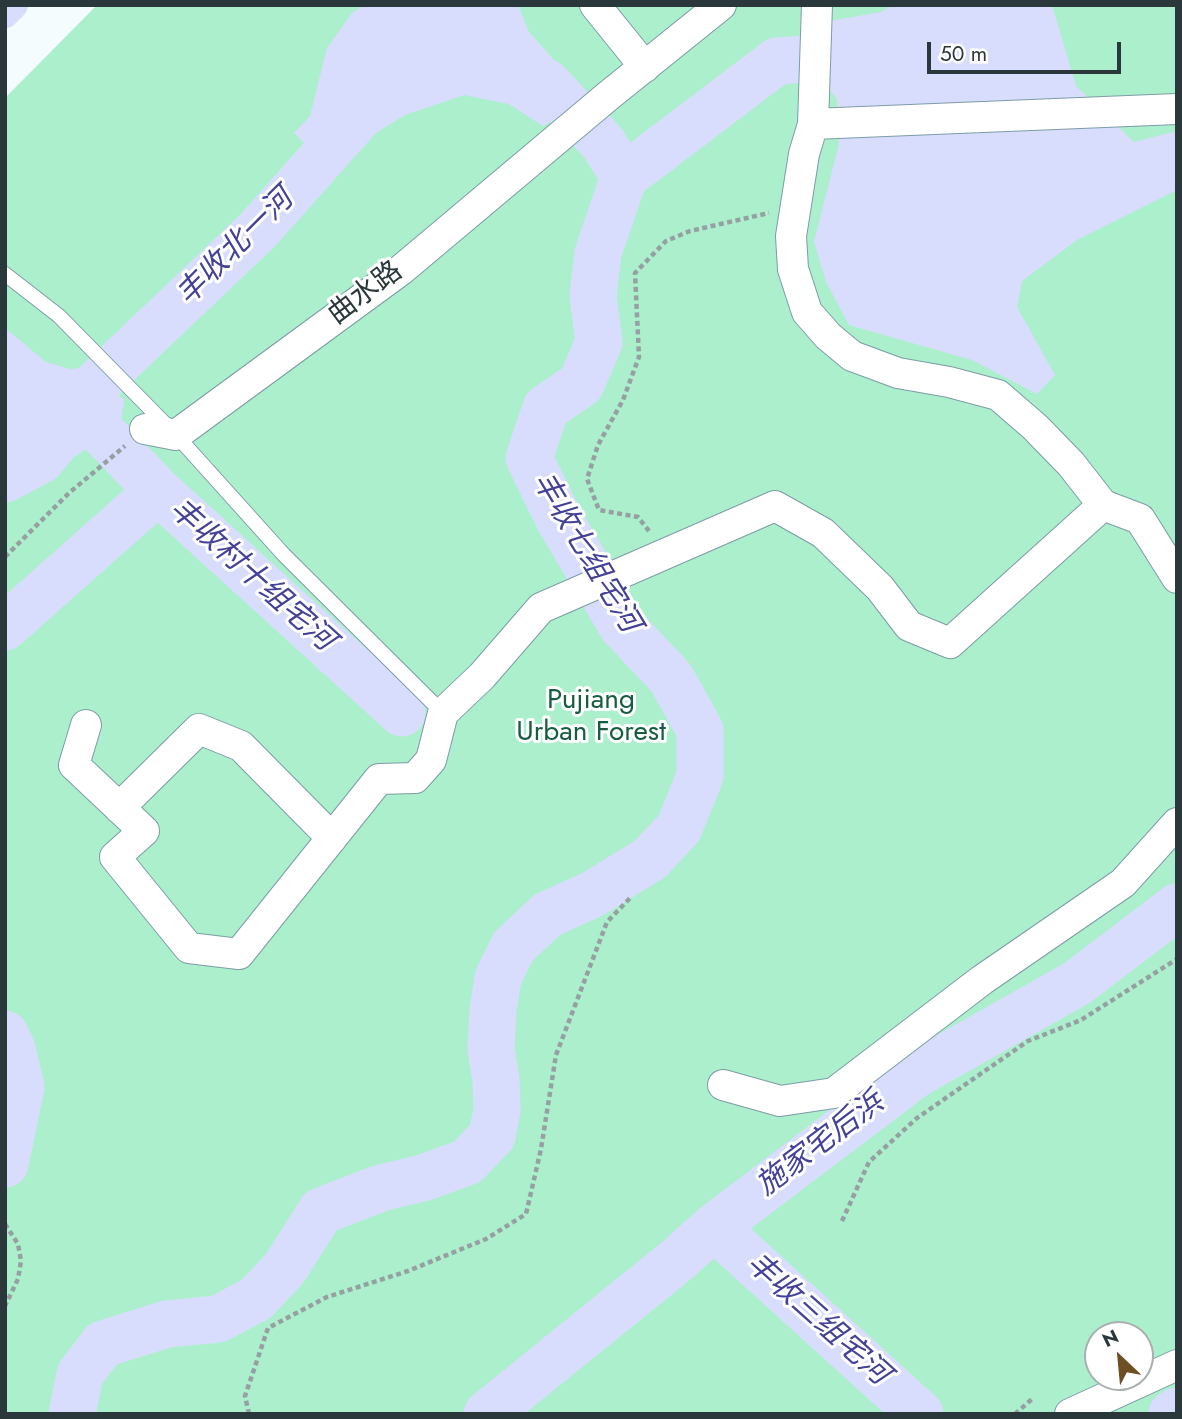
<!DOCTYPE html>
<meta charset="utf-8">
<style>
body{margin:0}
#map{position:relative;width:1182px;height:1419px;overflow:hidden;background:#f5fcfe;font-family:Jost,sans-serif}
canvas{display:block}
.frame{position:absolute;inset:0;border:7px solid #2a383c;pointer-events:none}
.north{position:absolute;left:1084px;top:1321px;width:70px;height:70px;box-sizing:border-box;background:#fff;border:2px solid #aaafb1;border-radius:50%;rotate:334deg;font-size:19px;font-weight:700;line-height:28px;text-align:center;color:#2a383c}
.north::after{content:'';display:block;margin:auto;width:24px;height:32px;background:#6e4f24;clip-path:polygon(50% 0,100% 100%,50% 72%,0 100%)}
.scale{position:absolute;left:927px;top:42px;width:194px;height:32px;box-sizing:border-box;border:4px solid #2a383c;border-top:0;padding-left:9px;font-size:21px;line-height:24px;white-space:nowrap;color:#2a383c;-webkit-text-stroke:5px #fff;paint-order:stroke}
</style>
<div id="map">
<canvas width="1182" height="1419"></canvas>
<div class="frame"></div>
<div class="north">N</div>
<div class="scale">50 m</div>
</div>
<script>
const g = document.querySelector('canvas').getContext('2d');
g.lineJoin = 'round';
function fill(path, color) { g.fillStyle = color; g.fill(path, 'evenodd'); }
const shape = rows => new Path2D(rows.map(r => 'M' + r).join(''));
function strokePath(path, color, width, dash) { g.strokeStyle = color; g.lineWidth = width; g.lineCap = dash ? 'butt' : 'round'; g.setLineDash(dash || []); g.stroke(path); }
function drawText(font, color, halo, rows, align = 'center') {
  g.font = font + ' Jost,"Noto Sans SC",sans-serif'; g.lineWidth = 6; g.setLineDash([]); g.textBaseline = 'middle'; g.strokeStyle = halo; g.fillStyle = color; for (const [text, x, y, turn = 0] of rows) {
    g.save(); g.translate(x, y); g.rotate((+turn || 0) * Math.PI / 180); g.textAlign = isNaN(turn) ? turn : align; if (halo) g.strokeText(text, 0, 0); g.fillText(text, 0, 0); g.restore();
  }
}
fill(shape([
 [97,5,1177,5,1177,1414,5,1414,5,98],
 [1098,1335,1140,1335,1140,1377,1098,1377]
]), '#acefcc');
fill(shape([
 [365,5,518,5,529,32,588,98,543,126,509,104,464,95,405,115,358,144,333,173,294,133,310,116,327,48,352,13],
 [899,5,1052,5,1076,86,1134,142,1177,131,1177,190,1077,240,1022,281,1017,307,1055,375,1037,394,972,360,849,325,826,282,814,242,839,144,837,99,826,86,829,21,888,11],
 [5,328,46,362,70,369,92,367,124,400,120,428,25,488,5,495]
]), '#d9ddfd');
strokePath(shape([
 [5,14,14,5]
]), '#d9ddfd', 28);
strokePath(shape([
 [547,83,603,143,624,177],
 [75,404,158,491],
 [5,479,41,460,64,432,75,404,258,230,364,111],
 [5,627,158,491,402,713],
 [5,1034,12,1049,21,1087,5,1164],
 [714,1227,920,1414],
 [72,1414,80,1374,103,1344,167,1324,218,1319,256,1299,285,1268,321,1211,381,1188,423,1178,467,1162,492,1136,497,1110,496,1080,491,1049,493,1010,498,978,513,947,547,915,593,894,650,859,679,828,700,776,700,730,671,678,622,626,560,521,529,458,546,408,581,384,599,342,593,296,598,253,624,177,777,61,851,56,941,5],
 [487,1414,676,1261,714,1227,916,1074,1077,983,1177,907],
 [1172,1414,1177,1411]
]), '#d9ddfd', 47);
const lane = shape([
 [5,274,59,316,176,435,284,555,443,713]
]);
const street = shape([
 [595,5,645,67],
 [817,5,813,124,804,154,791,236,793,269,807,312,828,336,852,356,898,373,949,382,998,395,1035,427,1071,464,1103,505,1140,519,1177,578],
 [813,124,1177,109],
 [145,429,176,435,401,270,608,96,721,5],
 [86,725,74,765,144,831,115,857,189,948,239,954,379,779,415,778,431,760,443,713,482,676,541,608,775,506,823,533,880,588,909,626,950,643,1103,505],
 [119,808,199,729,241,746,332,838],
 [723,1085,780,1101,834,1093,982,980,1123,883,1177,823],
 [1070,1414,1177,1365]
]);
strokePath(lane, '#7c9ca7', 16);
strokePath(street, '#7c9ca7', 32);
strokePath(shape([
 [649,531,638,517,599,510,587,479,598,445,623,400,639,357,635,273,666,241,690,231,769,213],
 [5,557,69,493,125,446],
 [842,1221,869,1162,917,1118,1028,1041,1081,1020,1177,959],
 [5,1224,18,1244,21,1261,18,1279,5,1306],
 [249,1414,245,1396,268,1328,327,1297,408,1271,486,1239,526,1214,541,1149,556,1055,607,922,632,896],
 [1015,1414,1032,1399]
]), '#96a0a3', 4.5, [5, 3.5]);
strokePath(lane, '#fff', 14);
strokePath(street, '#fff', 30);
drawText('28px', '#2a383c', '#fff', [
 ["曲水路",366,294,-37]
]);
drawText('28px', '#175d40', '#fff', [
 ["Pujiang",591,701],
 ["Urban Forest",591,733]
]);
drawText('italic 30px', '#434198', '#fff', [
 ["丰收北一河",236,248,-45],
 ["丰收七组宅河",585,553,59],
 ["丰收村十组宅河",251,576,42],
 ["施家宅后浜",821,1145,-37],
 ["丰收三组宅河",817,1320,42]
]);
</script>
